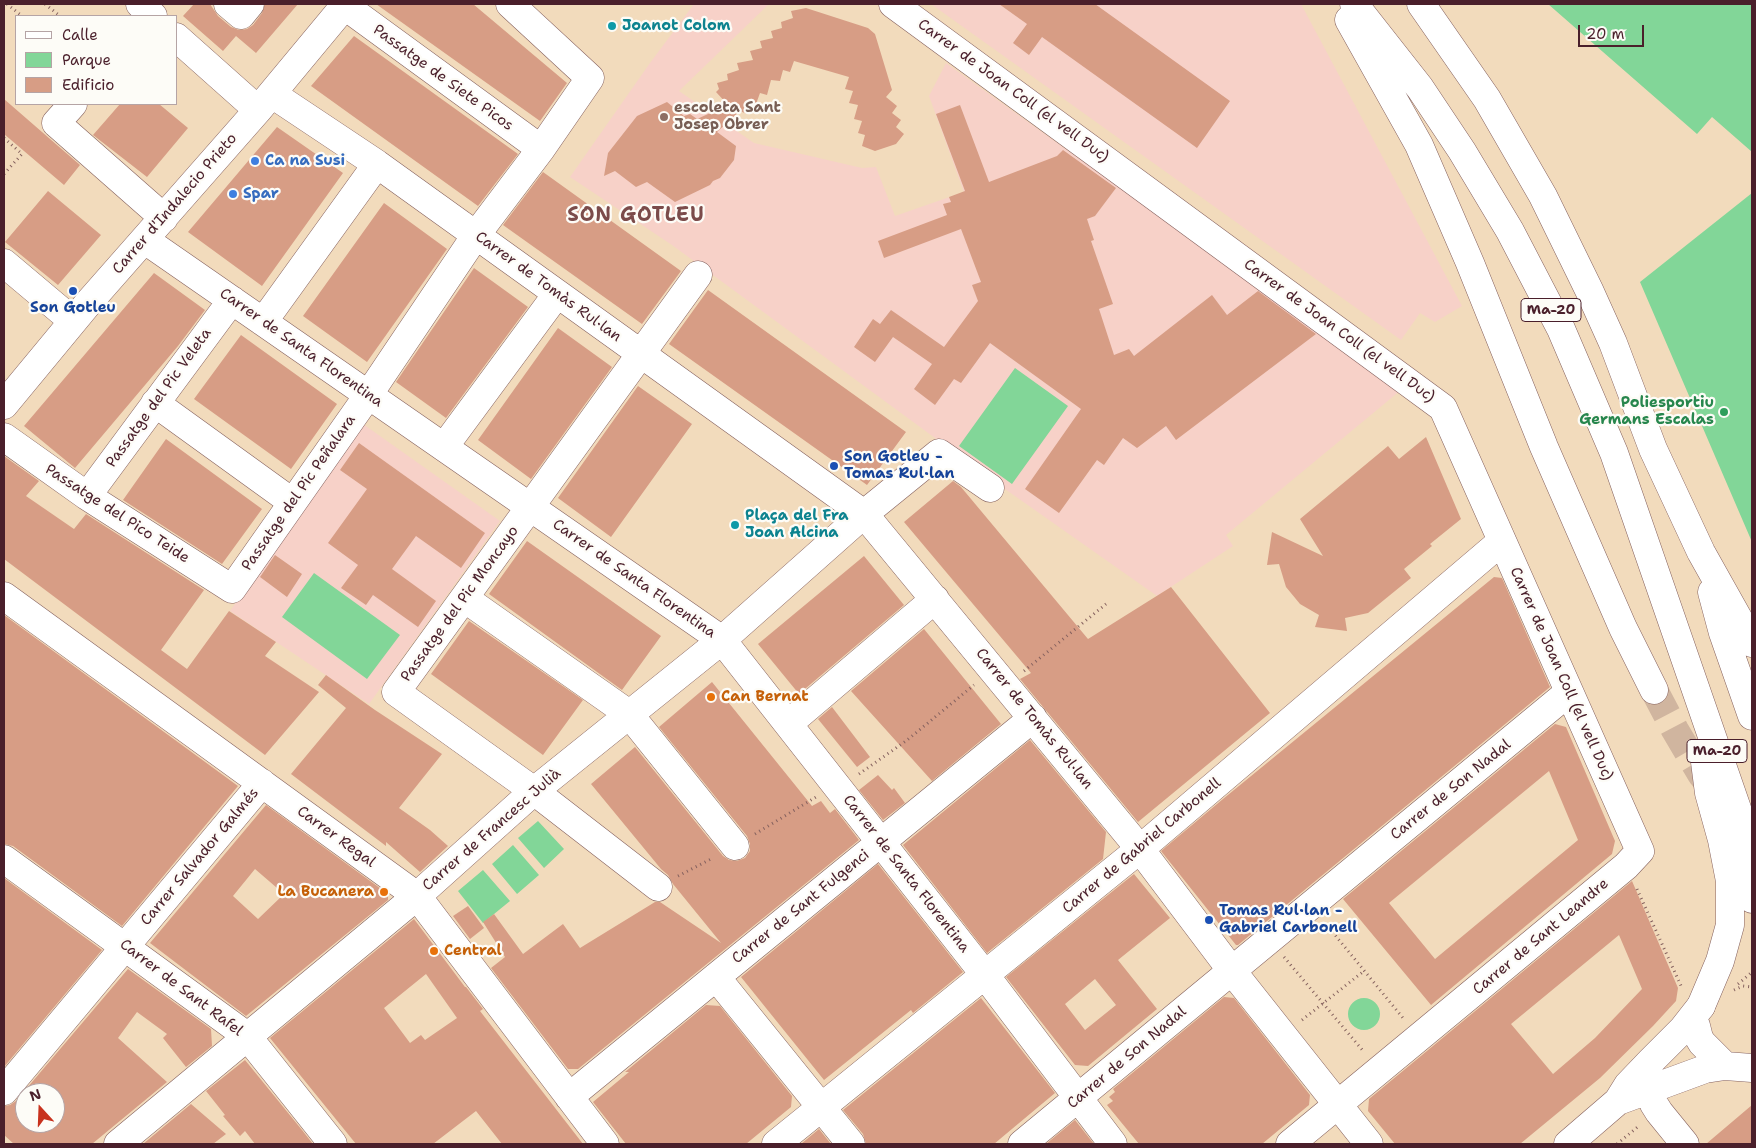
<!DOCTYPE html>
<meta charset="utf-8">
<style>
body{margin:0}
#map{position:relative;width:1756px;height:1148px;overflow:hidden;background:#f2dbbc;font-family:"Shantell Sans",sans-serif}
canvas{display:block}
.frame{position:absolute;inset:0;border:5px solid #4a1f2b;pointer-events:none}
.legend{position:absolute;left:15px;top:15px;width:162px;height:90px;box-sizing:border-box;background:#fdfcf7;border:1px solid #b5a4a5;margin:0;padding:6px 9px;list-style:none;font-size:15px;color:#4a1f2b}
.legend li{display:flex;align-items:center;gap:10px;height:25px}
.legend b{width:25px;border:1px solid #b5a4a5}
.north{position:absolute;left:15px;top:1083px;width:50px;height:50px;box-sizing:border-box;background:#fdfcf7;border:1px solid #b5a4a5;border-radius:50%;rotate:340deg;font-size:14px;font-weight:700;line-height:20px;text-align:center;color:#4a1f2b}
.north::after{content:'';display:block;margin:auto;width:18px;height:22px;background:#c8321e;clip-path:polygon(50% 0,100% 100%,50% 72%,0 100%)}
.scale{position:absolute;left:1578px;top:25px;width:66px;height:22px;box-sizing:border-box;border:2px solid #4a1f2b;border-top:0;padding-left:6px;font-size:15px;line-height:18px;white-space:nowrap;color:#4a1f2b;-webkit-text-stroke:4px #fdfcf7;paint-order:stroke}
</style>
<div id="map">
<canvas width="1756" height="1148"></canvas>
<div class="frame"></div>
<ul class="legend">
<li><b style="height:6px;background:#fff"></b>Calle</li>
<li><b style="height:14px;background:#82d698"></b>Parque</li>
<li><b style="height:14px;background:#d79d85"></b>Edificio</li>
</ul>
<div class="north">N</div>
<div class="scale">20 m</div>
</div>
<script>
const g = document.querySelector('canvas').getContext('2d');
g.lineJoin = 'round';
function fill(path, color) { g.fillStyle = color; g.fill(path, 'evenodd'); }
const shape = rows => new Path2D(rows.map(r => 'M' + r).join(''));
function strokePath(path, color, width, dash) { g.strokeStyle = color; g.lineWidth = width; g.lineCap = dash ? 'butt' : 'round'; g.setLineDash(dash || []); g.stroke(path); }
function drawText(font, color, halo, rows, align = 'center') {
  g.font = font + ' "Shantell Sans",sans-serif'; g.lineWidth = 4.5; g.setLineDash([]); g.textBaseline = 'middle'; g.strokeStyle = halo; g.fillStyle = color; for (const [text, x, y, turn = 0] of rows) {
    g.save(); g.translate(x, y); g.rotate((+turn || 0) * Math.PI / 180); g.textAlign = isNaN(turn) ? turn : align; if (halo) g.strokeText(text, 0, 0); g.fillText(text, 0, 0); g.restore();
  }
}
fill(shape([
 [694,4,769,4,679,91,754,143,862,168,876,167,895,216,964,192,929,96,946,63,1401,390,1226,535,1233,546,1157,596,995,482,672,245,570,177,650,63],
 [931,4,1301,4,1462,306,1435,322,1420,313,1401,340],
 [363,424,500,521,369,704,230,611]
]), '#f7d1c8');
fill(shape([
 [1548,4,1752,4,1752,152,1712,117,1697,134],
 [1752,193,1752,542,1640,282],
 [1015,368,1068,406,1012,484,959,446],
 [314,573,400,635,367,679,282,617],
 [538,821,564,849,544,868,518,838],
 [513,845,539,875,517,894,492,864],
 [483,870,510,901,483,923,458,891],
 '1348 1014a16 16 0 1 1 32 0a16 16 0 1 1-32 0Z'
]), '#82d698');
fill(shape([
 [194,4,210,4,218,16,231,27,239,30,247,29,253,25,262,13,265,4,298,4,256,53,236,36,223,51,183,16],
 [376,4,473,4,567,83,540,121],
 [999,4,1095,4,1230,101,1197,148,1042,37,1029,55,1013,43,1027,24],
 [806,8,868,28,875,34,892,90,886,97,897,106,892,113,901,120,896,127,904,134,896,144,875,151,862,146,865,135,858,133,862,121,854,119,858,105,849,103,853,91,845,89,849,77,794,61,790,72,783,70,780,81,771,80,767,95,760,93,756,104,749,103,747,114,740,111,717,132,736,146,734,160,720,178,713,181,710,185,675,202,647,182,636,187,615,171,604,176,608,153,637,116,667,102,684,116,690,114,697,119,728,105,716,92,719,89,717,83,728,80,727,74,739,70,737,63,753,60,750,51,762,48,760,41,773,38,771,31,782,28,781,22,793,18,791,11],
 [354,36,518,154,478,206,311,86],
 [4,99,80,165,64,185,4,134],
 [120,104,159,104,188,128,147,177,93,135],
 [960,105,989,182,1057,156,1063,150,1116,188,1095,216,1087,219,1094,240,1091,241,1113,304,1099,309,1114,355,1129,349,1134,356,1212,295,1227,315,1258,291,1316,334,1176,440,1166,426,1137,448,1123,438,1104,465,1097,460,1059,513,1025,489,1081,409,990,343,961,383,954,379,935,405,914,389,932,364,893,337,875,362,854,347,873,319,880,324,891,310,944,347,978,301,972,285,981,282,961,229,884,258,878,241,947,215,943,204,951,202,949,197,965,191,936,114],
 [277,127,343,173,262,286,188,232],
 [543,172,681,271,642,324,503,225],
 [48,191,101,235,58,285,5,242],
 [384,203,447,249,367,362,303,316],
 [474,268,528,307,446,418,396,382],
 [154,273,205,310,178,346,75,468,24,426],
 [708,290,906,432,867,485,669,344],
 [558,328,612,367,531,479,478,440],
 [241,335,337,404,291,469,194,399],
 [638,386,692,424,611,537,558,498],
 [1426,437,1461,519,1430,544,1432,546,1404,569,1411,578,1368,613,1345,618,1347,631,1315,627,1319,615,1300,604,1286,587,1279,564,1267,565,1272,532,1323,556,1300,519,1388,446,1399,459],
 [166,439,262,509,222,564,123,500],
 [359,443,485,533,461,568,416,536,392,569,436,601,418,627,373,595,366,605,341,588,358,565,328,543,367,489,340,470],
 [4,456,39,481,26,496,74,529,86,514,204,590,161,650,187,669,229,611,276,642,265,656,319,692,265,755,4,559],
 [953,481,961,487,1088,639,1171,587,1270,713,1138,822,1020,679,1031,673,904,522],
 [527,541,661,636,622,690,489,594],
 [275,555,302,574,287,597,260,577],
 [864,556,904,605,799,694,758,644],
 [1494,577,1502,578,1550,687,1238,945,1236,945,1161,851,1223,799],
 [4,615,238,786,122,926,13,846,4,844],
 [469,621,583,700,543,755,431,674],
 [924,629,1001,724,932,781,851,691],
 [326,675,375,710,442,754,399,808,430,830,448,846,420,872,386,842,386,846,291,774,346,708,318,685],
 [712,682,812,806,821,801,830,813,835,809,859,840,578,1069,568,1069,491,968,505,957,483,922,494,914,523,954,563,924,580,948,655,902,660,902,721,943,673,884,668,875,661,869,591,784,635,747,723,856,729,860,737,861,745,858,750,851,750,844,747,836,659,727],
 [832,707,870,757,857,767,818,719],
 [1555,724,1566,727,1615,841,1612,854,1431,1005,1343,899],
 [1549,771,1578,840,1435,959,1389,903],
 [1030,740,1106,832,1103,859,987,953,903,845],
 [878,775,892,790,894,788,905,803,883,820,859,790],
 [266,805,388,894,388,900,246,1016,150,943],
 [255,869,284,894,258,919,233,896],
 [878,864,963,972,913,1013,911,1010,824,1080,741,977],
 [1134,874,1170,918,1118,960,1157,1009,1088,1066,1075,1065,1006,977],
 [1095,979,1116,1005,1085,1030,1065,1004],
 [4,878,102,950,4,1067],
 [1632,881,1678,988,1676,1001,1653,1026,1600,1078,1520,1144,1395,1144,1368,1111,1369,1099],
 [1619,935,1642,989,1595,1038,1553,1074,1511,1024],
 [468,906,484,928,470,939,453,916],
 [414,919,465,987,466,987,483,1009,480,1011,583,1144,502,1144,476,1111,433,1144,356,1144,270,1038],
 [426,974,457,1018,425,1040,421,1035,410,1043,384,1008],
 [128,969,211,1029,212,1046,186,1067,163,1038,167,1034,137,1012,118,1038,167,1082,92,1144,14,1144,4,1135,4,1106,10,1105,16,1101],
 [25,1093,55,1093,55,1123,25,1123],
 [1224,997,1234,998,1310,1095,1309,1105,1262,1144,1139,1144,1107,1105,1113,1101,1109,1097,1115,1092,1113,1089],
 [981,998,1055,1093,994,1144,866,1144,863,1134,843,1110],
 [706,1005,720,1006,792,1096,791,1107,746,1144,626,1144,593,1102,629,1072,625,1072],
 [245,1060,302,1130,313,1144,255,1144,245,1131,240,1136,223,1116,225,1115,206,1091],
 [191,1104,226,1134,213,1144,143,1144],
 [1752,1105,1752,1144,1706,1144],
 [1075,1120,1094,1144,1046,1144],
 [819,1129,831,1144,801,1144]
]), '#d79d85');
strokePath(shape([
 [1654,690,1675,730,1701,774,1714,789]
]), '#d0b59f', 28, [28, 14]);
const minor = shape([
 [140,4,153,16],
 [228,4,241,15,250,4],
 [893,4,1443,408,1640,851,1626,866,1290,1144],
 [345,6,541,149],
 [176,37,258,110],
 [272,94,377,164,864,514,1140,849,1232,971,1369,1144],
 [73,104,56,123,164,218],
 [145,240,722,640,985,975,1113,1144],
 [4,263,73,321],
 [263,322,377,164],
 [155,403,292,502],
 [4,405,90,301,258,110,346,4],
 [4,437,87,496,232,589,369,394,476,235,541,149,590,78,510,4],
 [444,447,557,294],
 [87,496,232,300],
 [4,596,417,896,605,1144],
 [464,598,629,714,735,846],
 [788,724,935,599],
 [4,859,247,1036,333,1144],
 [658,887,534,791,396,692,698,275],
 [716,977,851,1144],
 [1696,1026,1699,1038,1702,1043,1725,1066],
 [1649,1090,1654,1104,1659,1112,1685,1144],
 [4,1091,262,783],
 [569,1097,1033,718],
 [1618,1101,1705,1069,1725,1066,1752,1068],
 [118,1144,417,896,534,791,722,640,864,514,939,453,990,488],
 [776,1144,1140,849,1502,541],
 [1022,1144,1569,692],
 [1568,1144,1618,1101,1628,1085,1650,1062,1683,1029,1701,1006]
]);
const highway = shape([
 [1354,4,1420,88,1462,151,1510,231,1561,329,1614,453,1752,852],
 [1421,4,1487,99,1543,196,1590,292,1613,343,1653,449,1701,552,1752,643],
 [1349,20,1419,145,1470,263,1544,447,1623,628,1654,690],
 [1712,592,1723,633,1752,716],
 [1729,832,1752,899],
 [1701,1006,1720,961,1730,925,1730,881,1722,840,1709,793,1705,762]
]);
strokePath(minor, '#85615e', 29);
strokePath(highway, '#85615e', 29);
strokePath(shape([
 [7,4,22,16],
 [45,4,60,16],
 [4,138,22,154,4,174],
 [1024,671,1106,604],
 [859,774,906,741,974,685],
 [755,834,816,797],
 [678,876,713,858],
 [1637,889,1682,988],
 [1326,924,1403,1018],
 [1284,957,1364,1052],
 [1738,984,1752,972],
 [1734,990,1743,986,1752,987],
 [1302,1020,1364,971],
 [1617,1144,1640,1125]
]), '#85615e', 3, [1, 4]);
strokePath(minor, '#fff', 28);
strokePath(highway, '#fff', 28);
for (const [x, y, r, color] of [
 [612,26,5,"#0f9aa8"],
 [664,117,5,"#8d6e63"],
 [255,161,5,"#3f7fe0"],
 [233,194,5,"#3f7fe0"],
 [73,291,5,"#1a4fb4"],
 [1724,412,5,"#2e9e5b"],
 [834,466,5,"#1a4fb4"],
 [735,525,5,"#0f9aa8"],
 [711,697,5,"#e8710a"],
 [384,892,5,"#e8710a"],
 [1209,920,5,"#1a4fb4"],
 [434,951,5,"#e8710a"]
]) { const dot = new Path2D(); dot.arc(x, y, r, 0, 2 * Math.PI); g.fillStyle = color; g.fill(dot); strokePath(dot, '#fdfcf7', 2); }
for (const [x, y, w] of [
 [1551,310,60],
 [1717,751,60]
]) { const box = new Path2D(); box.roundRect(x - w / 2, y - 11.5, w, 23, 4); g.fillStyle = '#fdfcf7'; g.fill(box); strokePath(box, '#4a1f2b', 1); }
drawText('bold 14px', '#4a1f2b', null, [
 ["Ma-20",1551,310],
 ["Ma-20",1717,751]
]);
drawText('bold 15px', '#0d838f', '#fdfcf7', [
 ["Joanot Colom",622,26],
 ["Plaça del Fra",745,516],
 ["Joan Alcina",745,533]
], 'left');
drawText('15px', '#4a1f2b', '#fdfcf7', [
 ["Passatge de Siete Picos",443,78,36],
 ["Carrer de Joan Coll (el vell Duc)",1013,91,36],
 ["Carrer d'Indalecio Prieto",175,204,-49],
 ["Carrer de Tomàs Rul·lan",548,287,36],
 ["Carrer de Joan Coll (el vell Duc)",1339,331,36],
 ["Carrer de Santa Florentina",301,348,35],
 ["Passatge del Pic Veleta",159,398,-54],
 ["Passatge del Pic Peñalara",299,493,-55],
 ["Passatge del Pico Teide",117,514,33],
 ["Carrer de Santa Florentina",634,579,35],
 ["Passatge del Pic Moncayo",460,604,-54],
 ["Carrer de Joan Coll (el vell Duc)",1561,674,66],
 ["Carrer de Tomàs Rul·lan",1034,719,51],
 ["Carrer de Son Nadal",1451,790,-39],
 ["Carrer de Francesc Julià",492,830,-41],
 ["Carrer Regal",336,837,36],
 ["Carrer de Gabriel Carbonell",1142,846,-40],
 ["Carrer Salvador Galmés",200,857,-50],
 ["Carrer de Santa Florentina",906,874,52],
 ["Carrer de Sant Fulgenci",801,907,-39],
 ["Carrer de Sant Leandre",1541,937,-40],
 ["Carrer de Sant Rafel",181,988,37],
 ["Carrer de Son Nadal",1127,1058,-40]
]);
drawText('bold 15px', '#785e54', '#fdfcf7', [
 ["escoleta Sant",674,108],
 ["Josep Obrer",674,125]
], 'left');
drawText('bold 15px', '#366cbe', '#fdfcf7', [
 ["Ca na Susi",265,161],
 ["Spar",243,194]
], 'left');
drawText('bold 15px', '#164399', '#fdfcf7', [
 ["Son Gotleu",73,308,"center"],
 ["Son Gotleu -",844,457],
 ["Tomas Rul·lan",844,474],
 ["Tomas Rul·lan -",1219,911],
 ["Gabriel Carbonell",1219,928]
], 'left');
drawText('bold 15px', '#27864d', '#fdfcf7', [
 ["Poliesportiu",1714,403],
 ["Germans Escalas",1714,420]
], 'right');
drawText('bold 15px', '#c56008', '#fdfcf7', [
 ["Can Bernat",721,697],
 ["La Bucanera",374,892,"right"],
 ["Central",444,951]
], 'left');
g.letterSpacing = '1px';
drawText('bold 20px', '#7b4b4a', '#fdfcf7', [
 ["SON GOTLEU",636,216]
]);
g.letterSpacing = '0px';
</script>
